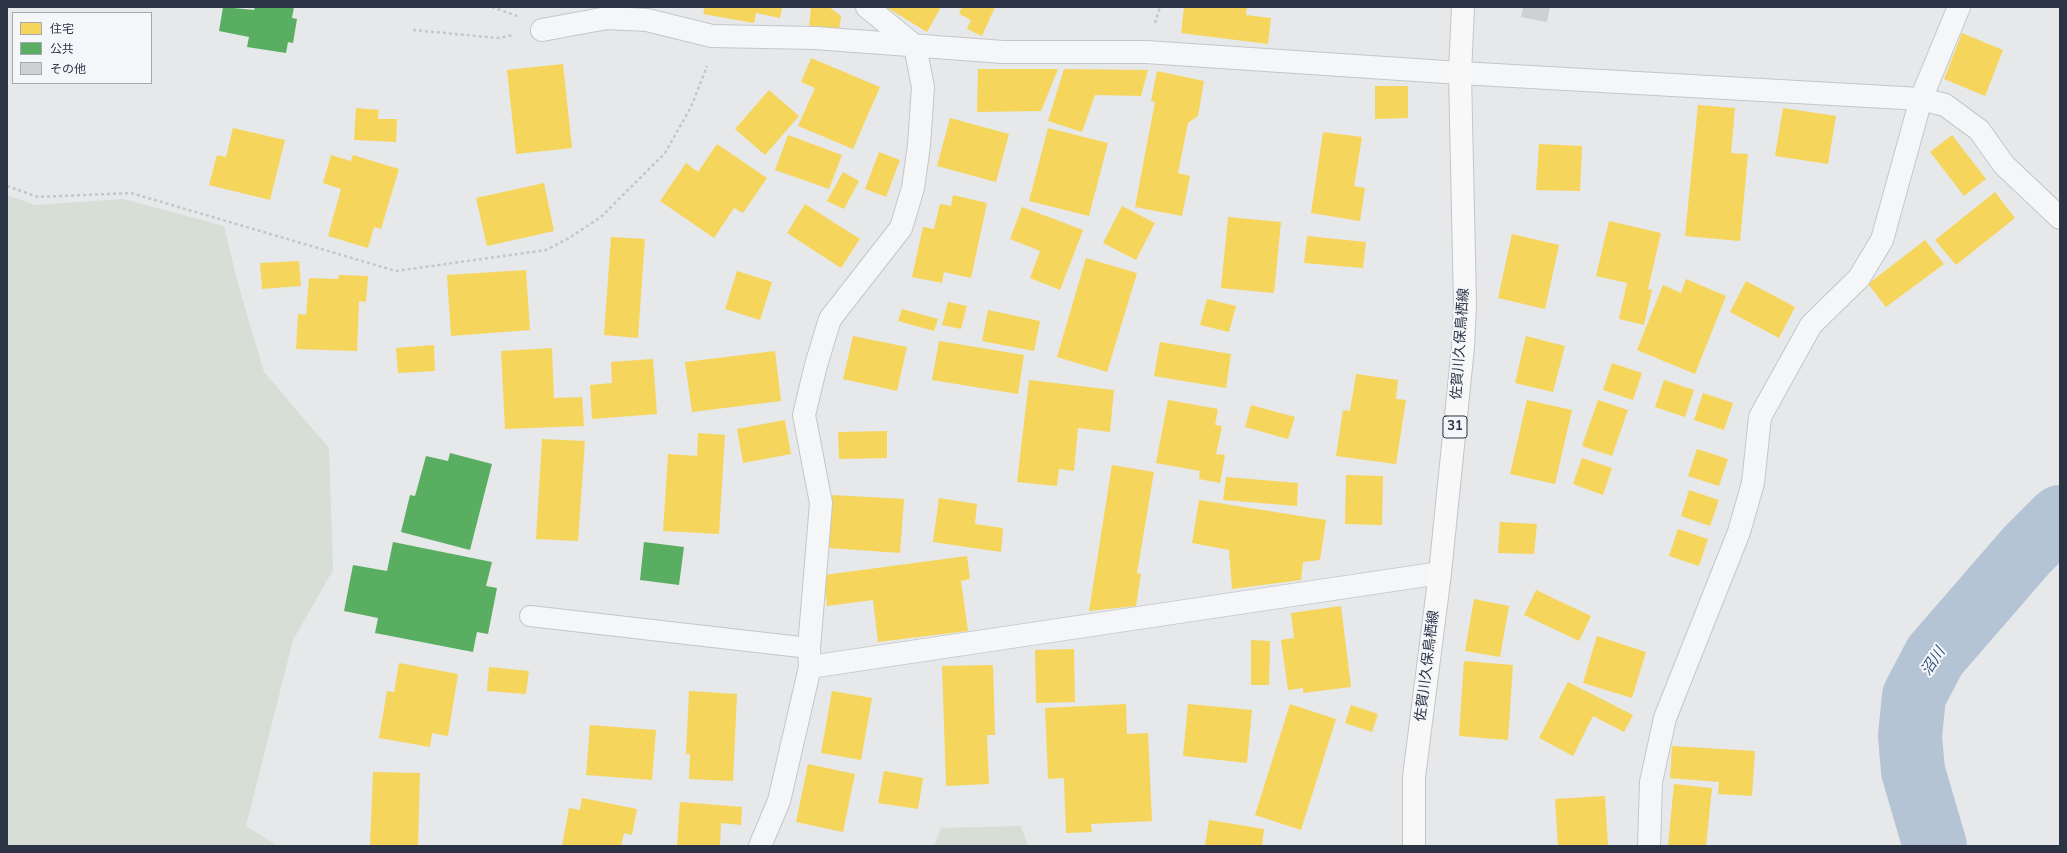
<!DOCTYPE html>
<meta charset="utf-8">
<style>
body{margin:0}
#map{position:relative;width:2067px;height:853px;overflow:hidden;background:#e6e8ea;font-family:"Nunito Sans","Noto Sans JP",sans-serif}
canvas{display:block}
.frame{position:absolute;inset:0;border:8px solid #2b3445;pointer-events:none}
.legend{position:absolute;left:12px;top:12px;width:140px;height:72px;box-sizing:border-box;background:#f4f6f9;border:1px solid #a4a8b1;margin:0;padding:5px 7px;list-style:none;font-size:12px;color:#2b3445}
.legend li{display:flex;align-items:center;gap:8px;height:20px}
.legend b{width:20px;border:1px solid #a4a8b1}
</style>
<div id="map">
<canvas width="2067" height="853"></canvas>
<div class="frame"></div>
<ul class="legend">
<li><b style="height:11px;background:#f6d55c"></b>住宅</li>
<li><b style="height:11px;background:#5aae61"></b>公共</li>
<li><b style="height:11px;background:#ced0d3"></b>その他</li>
</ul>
</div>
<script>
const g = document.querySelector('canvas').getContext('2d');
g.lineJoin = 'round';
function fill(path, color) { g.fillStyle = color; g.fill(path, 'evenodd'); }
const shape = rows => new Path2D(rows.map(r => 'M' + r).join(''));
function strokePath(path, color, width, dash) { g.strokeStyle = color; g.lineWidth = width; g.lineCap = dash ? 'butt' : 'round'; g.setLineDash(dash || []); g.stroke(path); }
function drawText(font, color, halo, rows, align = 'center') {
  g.font = font + ' "Nunito Sans","Noto Sans JP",sans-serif'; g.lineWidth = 4; g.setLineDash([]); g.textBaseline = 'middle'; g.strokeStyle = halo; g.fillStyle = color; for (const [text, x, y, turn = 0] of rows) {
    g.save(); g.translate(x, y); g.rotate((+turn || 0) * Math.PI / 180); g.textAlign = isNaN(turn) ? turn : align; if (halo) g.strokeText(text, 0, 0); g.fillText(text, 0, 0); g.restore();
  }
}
fill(shape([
 [7,195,35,205,123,199,224,226,238,284,264,372,329,448,333,570,293,640,246,826,278,846,7,846],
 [1021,826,1028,846,934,846,941,828]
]), '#d6ded6');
fill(shape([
 [705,7,782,7,780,18,756,13,754,23,703,14],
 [811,7,829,7,841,16,839,30,809,27],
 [886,7,941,7,927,32],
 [962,7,995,7,982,36,967,29,971,20,959,14],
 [1184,7,1247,7,1246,15,1271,18,1268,44,1181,33],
 [1962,33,2003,50,1985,96,1944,79],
 [811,58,880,87,853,149,798,126,815,88,801,82],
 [563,64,572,148,516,154,507,70],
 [978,69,1058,69,1041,111,977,112],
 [1064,69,1148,70,1141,96,1095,95,1082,132,1048,121],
 [1157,71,1204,81,1198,116,1188,123,1178,173,1190,176,1182,216,1135,207,1155,102,1151,101],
 [1375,86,1408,86,1408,118,1375,119],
 [769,90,799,116,765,155,735,129],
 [1698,105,1735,108,1731,153,1748,154,1740,241,1685,236],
 [356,108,379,110,378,119,397,119,396,142,354,140],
 [1783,108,1836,116,1828,164,1775,156],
 [950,118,1009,134,996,182,937,166],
 [233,128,285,140,270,200,209,185,217,155,226,157],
 [1048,128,1108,143,1089,216,1029,201],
 [1323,132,1362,137,1354,186,1365,188,1360,221,1311,213],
 [788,135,842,155,829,189,775,170],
 [1952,135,1986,179,1964,196,1930,152],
 [717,144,767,178,743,213,734,208,714,238,660,201,686,163,698,172],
 [1539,144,1582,146,1580,191,1536,190],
 [879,152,900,160,886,197,865,189],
 [331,155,351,161,353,155,399,169,381,229,374,227,368,248,328,236,341,189,323,183],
 [843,172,859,181,844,209,827,201],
 [544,183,554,231,487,246,476,198],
 [1995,192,2015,218,1956,265,1935,240],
 [953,195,987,203,971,278,944,272,942,283,912,277,923,227,934,229,940,204,951,206],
 [805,204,860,239,841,268,787,233],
 [1122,206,1155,223,1136,260,1103,243],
 [1022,207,1083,230,1060,290,1030,278,1040,251,1010,239],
 [1228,217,1281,222,1274,293,1221,288],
 [1609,221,1661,233,1648,289,1652,290,1644,325,1619,319,1627,283,1596,276],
 [1512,234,1559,245,1545,309,1498,298],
 [1307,236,1366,242,1363,268,1304,263],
 [611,237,645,239,638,338,604,335],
 [1925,240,1944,264,1886,307,1868,284],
 [1086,258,1137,273,1107,372,1057,357],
 [299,261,301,286,262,289,260,263],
 [526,270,530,330,451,336,447,275],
 [737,271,772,282,760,320,725,309],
 [339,275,368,276,366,302,359,301,357,351,296,349,298,314,306,315,309,278,338,279],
 [1686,279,1726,296,1695,374,1637,350,1663,285,1681,293],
 [1746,281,1795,307,1779,338,1730,312],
 [1207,299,1236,306,1229,332,1200,325],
 [948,302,967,306,961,329,942,325],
 [902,309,938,319,934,331,898,321],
 [988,310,1040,321,1034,351,982,341],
 [853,336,907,347,897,391,843,379],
 [1526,336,1565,346,1553,392,1515,383],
 [939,341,1024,355,1018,394,932,380],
 [1160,342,1231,354,1226,388,1154,376],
 [434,345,435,371,398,373,396,348],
 [552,348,554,398,582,397,584,426,505,429,501,351],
 [775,351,781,401,692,412,685,362],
 [653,359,657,414,592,419,590,385,612,383,611,362],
 [1612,363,1642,373,1633,400,1603,390],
 [1356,374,1398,380,1396,399,1406,400,1396,464,1336,456,1343,410,1350,411],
 [1029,380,1114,390,1110,432,1078,428,1074,471,1059,469,1057,486,1017,482],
 [1664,380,1694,390,1685,417,1655,407],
 [1703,393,1733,403,1724,430,1694,420],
 [1168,400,1218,409,1215,425,1222,426,1216,454,1225,455,1220,483,1199,479,1200,471,1156,463],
 [1527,400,1572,410,1555,484,1510,474],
 [1598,400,1628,410,1612,456,1582,446],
 [1251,405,1295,417,1288,439,1245,427],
 [785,420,791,454,743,463,737,429],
 [887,431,887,458,839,459,838,432],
 [698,433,725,435,719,534,663,531,668,454,697,456],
 [542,439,585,441,578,541,536,539],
 [1697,449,1728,459,1719,486,1688,476],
 [1582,458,1612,468,1603,495,1573,484],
 [1112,465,1154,472,1137,573,1141,574,1136,606,1089,611],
 [1346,475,1383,476,1382,525,1345,524],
 [1226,477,1298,483,1297,506,1223,500],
 [1689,490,1719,500,1710,526,1681,516],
 [832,495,904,499,900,553,829,548],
 [939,498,977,504,975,524,1003,528,1001,552,933,542],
 [1199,500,1326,520,1320,560,1303,562,1301,580,1232,589,1229,550,1192,543],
 [1500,522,1537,524,1534,554,1498,553],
 [1678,529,1708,539,1699,566,1669,556],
 [967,556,970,579,961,581,968,631,878,642,873,600,827,606,824,575],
 [1536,590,1591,616,1579,641,1524,615],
 [1474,599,1509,606,1500,657,1465,651],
 [1341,606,1351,687,1303,693,1303,688,1288,690,1281,640,1294,638,1291,613],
 [1597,636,1646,652,1632,698,1583,683],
 [1251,640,1270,641,1269,685,1251,685],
 [1074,649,1075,702,1036,703,1035,650],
 [1464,661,1513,665,1508,740,1459,736],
 [399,663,458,674,448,736,432,733,430,747,379,738,387,691,394,692],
 [993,665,995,735,987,735,989,784,946,786,942,666],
 [489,667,529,671,526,694,487,691],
 [1568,682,1633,715,1624,732,1593,716,1573,756,1539,738],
 [689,691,737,694,733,781,689,779,690,754,686,754],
 [832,691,872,698,861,760,821,753],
 [1126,704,1127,734,1148,733,1152,821,1091,824,1092,832,1066,833,1064,778,1048,779,1045,708],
 [1188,704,1252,710,1247,763,1183,756],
 [1290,704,1336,719,1301,830,1255,815],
 [1351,705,1378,714,1372,732,1345,723],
 [590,725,656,730,652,780,586,775],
 [1672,746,1755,751,1752,796,1718,794,1719,782,1670,778],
 [808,764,855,774,843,832,796,822],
 [884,771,923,778,918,809,878,803],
 [373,772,420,773,418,846,370,846],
 [1674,784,1712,788,1706,846,1668,846],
 [1605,796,1608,846,1558,846,1555,799],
 [582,798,637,809,632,835,624,833,621,846,562,846,569,808,580,810],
 [680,802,742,807,741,825,721,823,720,846,677,845],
 [1209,820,1264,829,1262,846,1205,846]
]), '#f6d55c');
fill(shape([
 [223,7,254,10,255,7,294,7,292,18,297,19,293,43,288,42,286,53,247,47,249,37,219,31],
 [450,453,492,464,470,550,401,532,410,495,415,496,426,456,448,461],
 [393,542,492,562,486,586,497,588,488,634,477,632,473,652,375,633,378,618,344,611,353,565,387,571],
 [644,542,684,547,679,585,640,580]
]), '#5aae61');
strokePath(shape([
 [1935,846,1913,771,1910,736,1914,696,1935,656,2026,551,2060,517]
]), '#b4c4d5', 64);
fill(shape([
 [1523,7,1550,7,1547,22,1521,17]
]), '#ced0d3');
const service = shape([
 [530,616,809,648]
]);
const minor = shape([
 [542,30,607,18,647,20,712,36,815,38,1003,52,1146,52,1460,73,1921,99,1945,105,1979,130,2004,165,2060,218],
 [810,667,1440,573],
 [760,846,779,801,810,667,809,648,821,503,804,415,816,365,830,319,901,228,913,188,919,145,923,87,915,46,867,7],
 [1649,846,1651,782,1665,718,1739,532,1753,483,1760,417,1811,325,1859,278,1882,240,1921,99,1959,7]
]);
const primary = shape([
 [1414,846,1414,777,1440,573,1463,347,1465,304,1460,73,1463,7]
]);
strokePath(service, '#c4c6c8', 22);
strokePath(minor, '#c4c6c8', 24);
strokePath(primary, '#c2c5c8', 24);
strokePath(shape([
 [492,7,517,16],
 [1155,23,1160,7],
 [413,30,498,38,514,35],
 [7,186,38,197,131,193,396,271,546,250,569,238,601,217,665,153,691,107,707,66]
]), '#c5c6ca', 2.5, [3, 3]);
strokePath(service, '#f5f6f7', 20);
strokePath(minor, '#f5f6f7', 22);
strokePath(primary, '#f8f8f8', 22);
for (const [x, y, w] of [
 [1455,427,24]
]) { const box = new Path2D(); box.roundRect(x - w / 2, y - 11, w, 22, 3); g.fillStyle = '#f4f6f9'; g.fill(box); strokePath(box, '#2b3445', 1); }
drawText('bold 13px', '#2b3445', null, [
 ["31",1455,427]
]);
drawText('14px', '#2b3445', '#f4f6f9', [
 ["佐賀川久保鳥栖線",1461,344,-86],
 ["佐賀川久保鳥栖線",1428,666,-83]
]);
drawText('italic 15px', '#34527a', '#f4f6f9', [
 ["沼川",1934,662,-57]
]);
</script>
